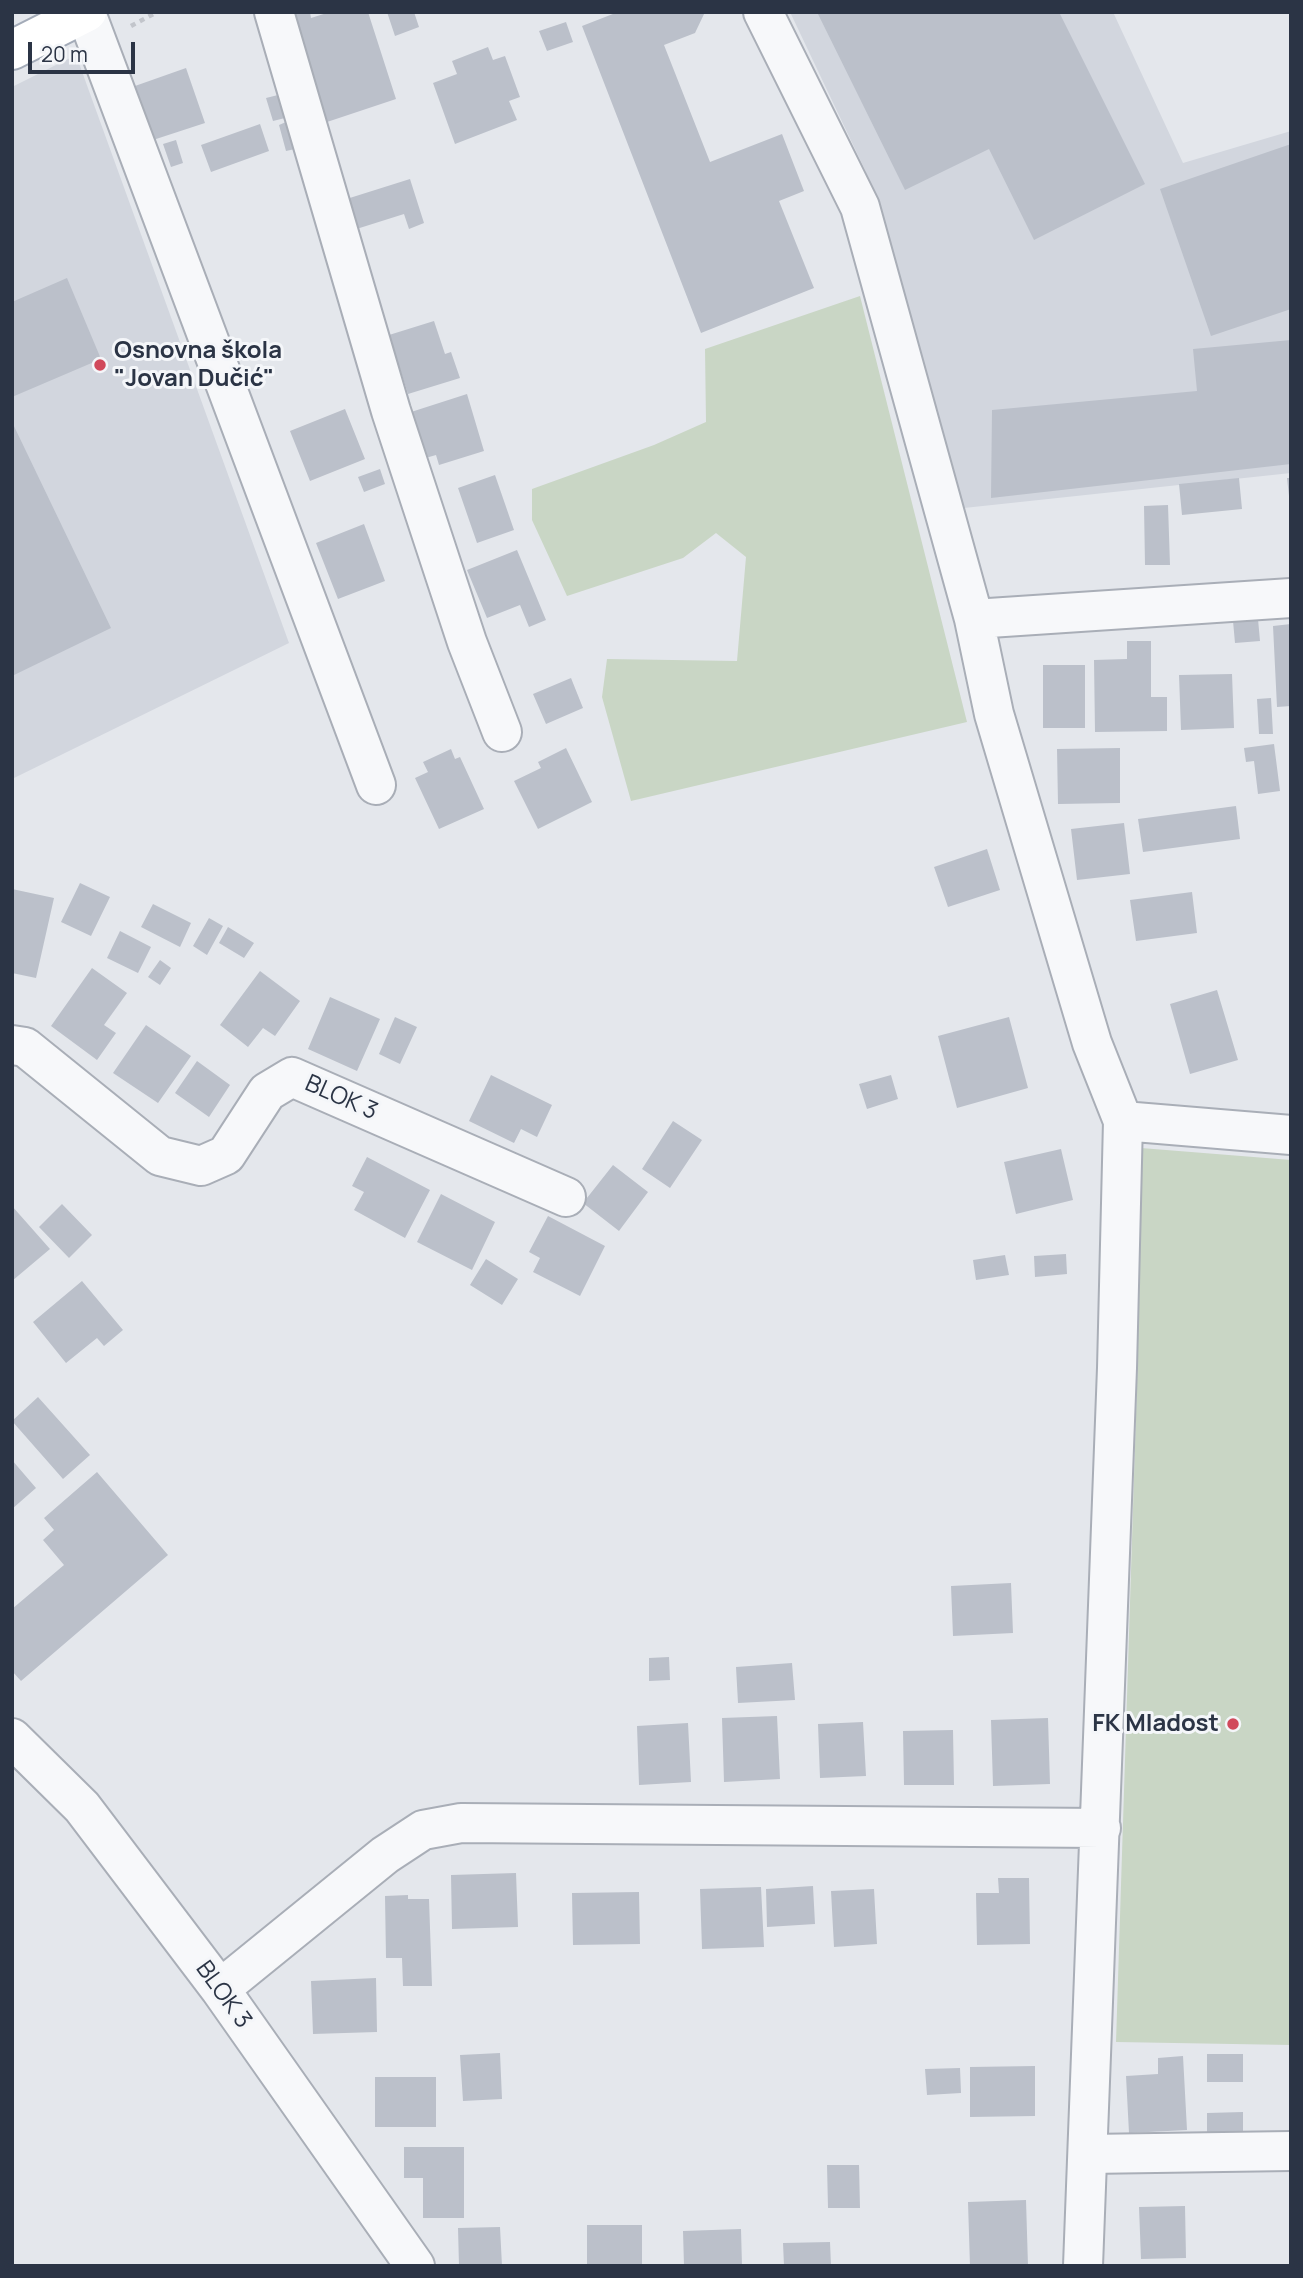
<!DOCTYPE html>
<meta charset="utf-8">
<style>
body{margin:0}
#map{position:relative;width:1303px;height:2278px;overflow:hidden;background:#e4e7ec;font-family:Manrope,sans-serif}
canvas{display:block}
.frame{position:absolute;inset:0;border:14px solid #2b3445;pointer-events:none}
.scale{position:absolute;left:28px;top:42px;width:107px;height:32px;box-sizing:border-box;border:4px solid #2b3445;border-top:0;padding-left:9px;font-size:21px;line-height:24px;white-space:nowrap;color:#2b3445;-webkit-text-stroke:5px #f4f6f9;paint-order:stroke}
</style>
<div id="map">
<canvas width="1303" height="2278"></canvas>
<div class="frame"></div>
<div class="scale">20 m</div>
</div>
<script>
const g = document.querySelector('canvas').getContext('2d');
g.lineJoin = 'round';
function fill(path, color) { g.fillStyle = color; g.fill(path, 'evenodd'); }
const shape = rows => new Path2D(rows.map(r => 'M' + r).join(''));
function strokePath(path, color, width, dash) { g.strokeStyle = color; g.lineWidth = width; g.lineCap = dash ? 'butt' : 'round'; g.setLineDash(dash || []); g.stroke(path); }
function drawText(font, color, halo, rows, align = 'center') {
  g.font = font + ' Manrope,sans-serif'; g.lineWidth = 6; g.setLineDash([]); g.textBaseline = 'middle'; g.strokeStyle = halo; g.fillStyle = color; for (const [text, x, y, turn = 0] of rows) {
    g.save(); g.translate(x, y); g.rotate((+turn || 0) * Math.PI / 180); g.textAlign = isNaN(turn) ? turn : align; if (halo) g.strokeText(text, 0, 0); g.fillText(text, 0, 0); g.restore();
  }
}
fill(shape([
 [790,12,1113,12,1183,163,1291,131,1291,473,964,508,904,296,865,170],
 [76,55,289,643,12,779,12,87]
]), '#d2d6de');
fill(shape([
 [860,296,967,722,631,801,602,697,607,659,737,661,746,557,716,533,683,558,567,596,532,520,532,489,654,445,706,422,705,349],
 [1141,1148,1291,1160,1291,2045,1116,2042,1137,1383]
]), '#c9d6c5');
fill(shape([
 [282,12,310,12,311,18,330,12,368,12,396,99,318,125],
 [387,12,414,12,419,27,395,36],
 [618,12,705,12,695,33,664,45,710,162,782,134,804,191,779,201,814,288,701,333,582,26],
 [817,12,1059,12,1145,184,1034,240,989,149,905,190],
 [566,22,573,42,547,51,539,31],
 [488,47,493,60,505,56,520,97,509,101,517,120,455,144,433,83,457,74,452,61],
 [186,68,205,123,153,140,135,86],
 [278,95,285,118,273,121,266,98],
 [286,122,295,149,286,151,279,125],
 [260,124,269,151,211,172,201,145],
 [176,140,183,163,171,167,163,144],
 [1291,144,1291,309,1211,336,1160,189],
 [410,179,424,223,409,229,404,214,347,232,337,202],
 [67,278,101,359,12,397,12,302],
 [434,321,445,354,451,352,460,378,408,394,389,335],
 [1291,340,1291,464,991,498,992,410,1197,391,1193,349],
 [467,394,484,451,439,465,436,455,422,459,408,413],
 [345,409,365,459,310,481,290,431],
 [12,422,111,628,12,676],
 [380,469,385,484,364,492,358,477],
 [495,475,514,530,477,543,458,488],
 [1239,478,1242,509,1182,515,1179,484],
 [1287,478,1291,478,1291,496,1289,496],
 [1168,505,1170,565,1145,565,1144,506],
 [364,524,385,581,338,599,316,543],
 [517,550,546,620,529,627,520,605,487,618,467,570],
 [1258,619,1260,641,1235,643,1233,621],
 [1291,624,1291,706,1277,707,1273,626],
 [1127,641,1151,641,1151,697,1167,697,1167,731,1095,732,1094,660,1127,659],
 [1043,665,1085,665,1085,728,1043,728],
 [1232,674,1234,728,1181,730,1179,675],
 [571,678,583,708,546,724,533,694],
 [1271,698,1273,734,1259,734,1257,699],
 [1274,744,1280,791,1258,794,1254,761,1246,762,1244,748],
 [566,748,592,802,538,829,514,781,541,768,538,762],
 [1120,748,1120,803,1058,804,1057,749],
 [451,749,455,759,460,757,484,809,439,829,415,778,428,772,423,762],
 [1236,806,1240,839,1143,852,1138,819],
 [1124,823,1130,874,1077,880,1071,829],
 [987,849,1000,890,948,907,934,867],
 [80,883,110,897,91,936,61,922],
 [12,889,54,898,36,978,12,973],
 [1192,892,1197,933,1136,941,1130,900],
 [153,904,191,923,180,947,141,927],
 [209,918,223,926,207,955,193,946],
 [228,927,254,943,244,958,219,943],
 [120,931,151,947,138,973,107,958],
 [160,960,171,968,160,985,148,977],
 [92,968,127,993,104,1025,116,1033,97,1060,51,1026],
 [260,971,300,1001,275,1036,263,1028,248,1047,220,1025],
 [1217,990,1238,1060,1190,1074,1170,1004],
 [330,997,380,1019,357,1071,308,1049],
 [395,1017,417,1027,400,1064,379,1054],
 [1009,1017,1028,1088,957,1108,938,1036],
 [146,1025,191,1056,158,1103,113,1073],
 [197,1061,230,1085,209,1117,175,1093],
 [491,1075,552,1105,537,1137,521,1129,514,1143,469,1121],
 [891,1075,898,1099,867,1109,859,1084],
 [673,1121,702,1140,670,1188,642,1169],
 [1061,1149,1073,1200,1016,1214,1004,1162],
 [367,1157,430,1190,405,1238,354,1210,364,1192,352,1186],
 [613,1165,648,1192,619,1231,583,1203],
 [441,1194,495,1222,472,1270,417,1242],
 [62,1204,92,1235,69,1258,39,1227],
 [12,1206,50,1249,12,1281],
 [548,1216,605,1246,580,1296,533,1272,540,1258,529,1252],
 [1066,1254,1067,1274,1035,1277,1034,1256],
 [1005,1255,1009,1275,976,1280,973,1260],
 [486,1259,518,1279,502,1305,470,1285],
 [82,1281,123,1330,104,1346,97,1338,66,1363,33,1322],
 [38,1397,90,1455,63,1479,12,1421],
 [12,1460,36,1488,12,1509],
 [97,1472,168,1555,21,1681,12,1671,12,1609,64,1565,43,1540,54,1530,44,1518],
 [1011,1583,1013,1633,953,1636,951,1586],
 [669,1657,670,1680,649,1681,649,1658],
 [792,1663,795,1700,738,1703,736,1667],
 [777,1716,780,1779,724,1782,722,1718],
 [1048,1718,1050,1784,993,1786,991,1720],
 [863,1722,866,1776,820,1778,818,1724],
 [688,1723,691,1782,639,1785,637,1726],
 [953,1730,954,1785,904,1785,903,1731],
 [516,1873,518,1927,452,1929,451,1875],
 [998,1878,1029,1878,1030,1944,977,1945,976,1893,999,1893],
 [813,1886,815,1924,767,1927,766,1889],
 [761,1887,764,1947,702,1949,700,1889],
 [874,1889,877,1944,834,1947,831,1891],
 [639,1892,640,1944,573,1945,572,1893],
 [408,1895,408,1899,429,1899,432,1986,403,1986,402,1958,386,1958,385,1896],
 [376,1978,377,2032,313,2034,311,1981],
 [500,2053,502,2099,463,2101,460,2055],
 [1207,2054,1243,2054,1243,2082,1207,2082],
 [1183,2056,1187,2130,1129,2133,1126,2076,1158,2074,1158,2058],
 [1035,2066,1035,2116,970,2117,970,2067],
 [960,2068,961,2093,927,2095,925,2069],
 [375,2077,436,2077,436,2127,375,2127],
 [1243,2112,1243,2138,1207,2139,1207,2113],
 [404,2147,464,2147,464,2218,423,2218,423,2178,404,2178],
 [827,2165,859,2165,860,2208,828,2208],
 [1026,2200,1028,2266,970,2266,968,2202],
 [1185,2206,1186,2258,1141,2259,1139,2207],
 [587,2225,642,2225,642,2266,587,2266],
 [500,2227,502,2266,459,2266,458,2228],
 [741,2229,742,2266,684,2266,683,2231],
 [830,2242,831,2266,784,2266,783,2243]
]), '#bbc0ca');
const minor = shape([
 [274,12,391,411,467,642,502,732],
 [763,12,860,207,974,619,994,714,1092,1043,1123,1121,1117,1368,1083,2266],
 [86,13,376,785],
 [974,619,1291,598],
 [12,1045,25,1047,160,1156,201,1166,226,1155,267,1092,292,1077,566,1197],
 [1123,1121,1291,1135],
 [12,1738,82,1807,220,1989,415,2266],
 [220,1989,385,1855,423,1830,461,1823,1101,1828],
 [1088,2154,1291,2151]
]);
const major = shape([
 [12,50,87,12]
]);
strokePath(minor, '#a9aeb7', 42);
strokePath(major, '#a3abb8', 42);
strokePath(shape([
 [131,26,157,12]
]), '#c2c5cb', 4.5, [5, 5]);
strokePath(minor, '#f7f8fa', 38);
strokePath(major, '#fff', 38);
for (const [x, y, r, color] of [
 [100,365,7,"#d1495b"],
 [1233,1724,7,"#d1495b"]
]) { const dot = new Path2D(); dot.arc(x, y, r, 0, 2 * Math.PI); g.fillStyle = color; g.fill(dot); strokePath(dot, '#f4f6f9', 2.5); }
drawText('bold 24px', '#2b3445', '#f4f6f9', [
 ["Osnovna škola",114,351],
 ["\"Jovan Dučić\"",114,379],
 ["FK Mladost",1219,1724,"right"]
], 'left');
drawText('24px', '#2b3445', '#f4f6f9', [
 ["BLOK 3",341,1098,24],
 ["BLOK 3",223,1995,54]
]);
</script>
